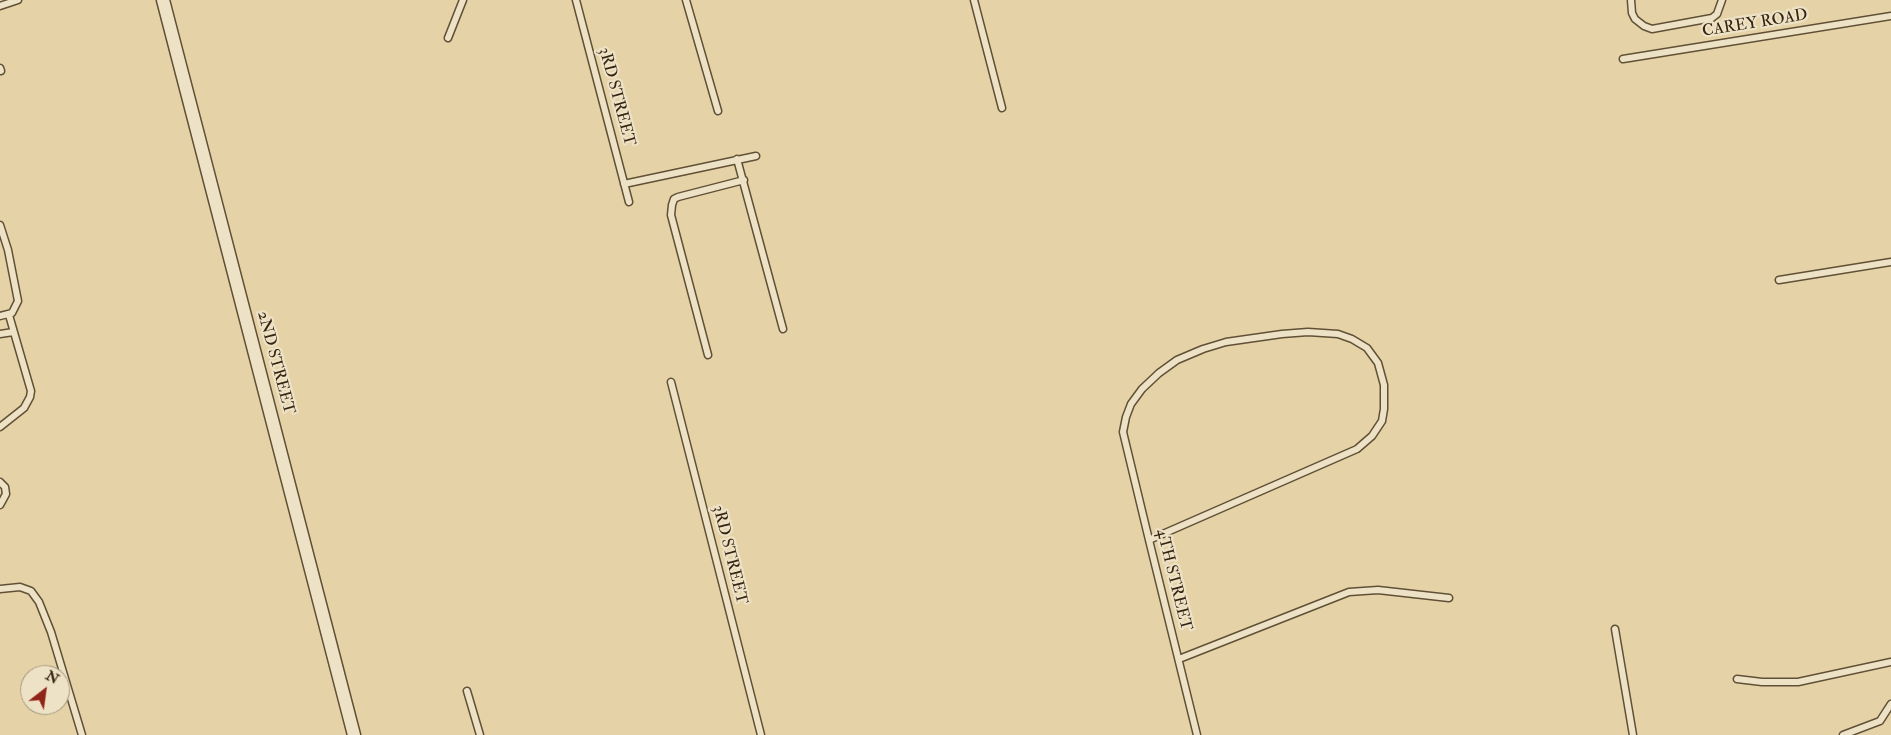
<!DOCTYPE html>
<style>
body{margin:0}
#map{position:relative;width:1891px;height:735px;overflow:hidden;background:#e5d3a7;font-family:"IM FELL Double Pica",serif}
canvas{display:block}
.north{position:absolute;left:20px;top:665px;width:50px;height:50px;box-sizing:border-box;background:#eee2c6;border:1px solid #a4967e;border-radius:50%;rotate:30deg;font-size:14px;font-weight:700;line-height:20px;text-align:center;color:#342411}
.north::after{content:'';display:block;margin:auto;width:18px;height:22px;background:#8f2418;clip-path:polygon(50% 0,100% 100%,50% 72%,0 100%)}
</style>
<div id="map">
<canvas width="1891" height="735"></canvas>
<div class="north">N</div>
</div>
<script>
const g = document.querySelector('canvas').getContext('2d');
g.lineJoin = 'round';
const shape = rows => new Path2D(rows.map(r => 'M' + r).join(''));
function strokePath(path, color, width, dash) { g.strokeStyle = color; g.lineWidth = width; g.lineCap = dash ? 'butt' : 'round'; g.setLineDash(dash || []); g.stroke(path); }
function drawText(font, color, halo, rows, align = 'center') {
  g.font = font + ' "IM FELL Double Pica",serif'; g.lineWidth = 4.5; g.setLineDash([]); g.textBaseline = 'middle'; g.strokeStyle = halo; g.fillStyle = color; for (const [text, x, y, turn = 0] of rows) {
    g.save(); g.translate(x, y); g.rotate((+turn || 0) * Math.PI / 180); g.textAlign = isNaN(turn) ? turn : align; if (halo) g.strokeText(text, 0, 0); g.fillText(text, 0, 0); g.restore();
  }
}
const lane = shape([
 [576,0,629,202],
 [686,0,718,111],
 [974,0,1002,108],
 [1631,0,1632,13,1635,19,1644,26,1652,29,1712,18,1717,14,1722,0],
 [0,6,18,0],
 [448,38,463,0],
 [1623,59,1891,16],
 [0,68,1,71],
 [737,159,783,329],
 [624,184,756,156],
 [0,225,8,250,18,301,12,313,0,316],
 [1779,280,1891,262],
 [0,334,13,332],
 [708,355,671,215,672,205,674,199,678,197,744,180],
 [671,382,761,735],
 [0,427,24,408,30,397,31,391,9,315],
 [0,482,5,487,6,494,0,505],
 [1149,540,1357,449,1372,436,1382,421,1384,409,1384,385,1378,363,1367,348,1352,339,1338,334,1308,332,1282,334,1226,342,1203,349,1177,360,1159,373,1142,389,1131,404,1126,417,1123,432,1149,540,1197,735],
 [0,589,20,587,31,591,39,602,51,632,82,735],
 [1615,629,1633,735],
 [1179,659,1349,592,1378,590,1449,598],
 [1737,679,1762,682,1798,682,1891,662],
 [467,691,480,735],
 [1843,735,1880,721,1891,704]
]);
const street = shape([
 [163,0,354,735]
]);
strokePath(lane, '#605036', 9);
strokePath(street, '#605036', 15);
strokePath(lane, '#eee2c6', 6);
strokePath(street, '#eee2c6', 12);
drawText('16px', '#342411', '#eee2c6', [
 ["CAREY ROAD",1755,24,-9],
 ["3RD STREET",616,97,75],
 ["2ND STREET",275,363,75],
 ["3RD STREET",729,555,76],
 ["4TH STREET",1173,580,76]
]);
</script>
